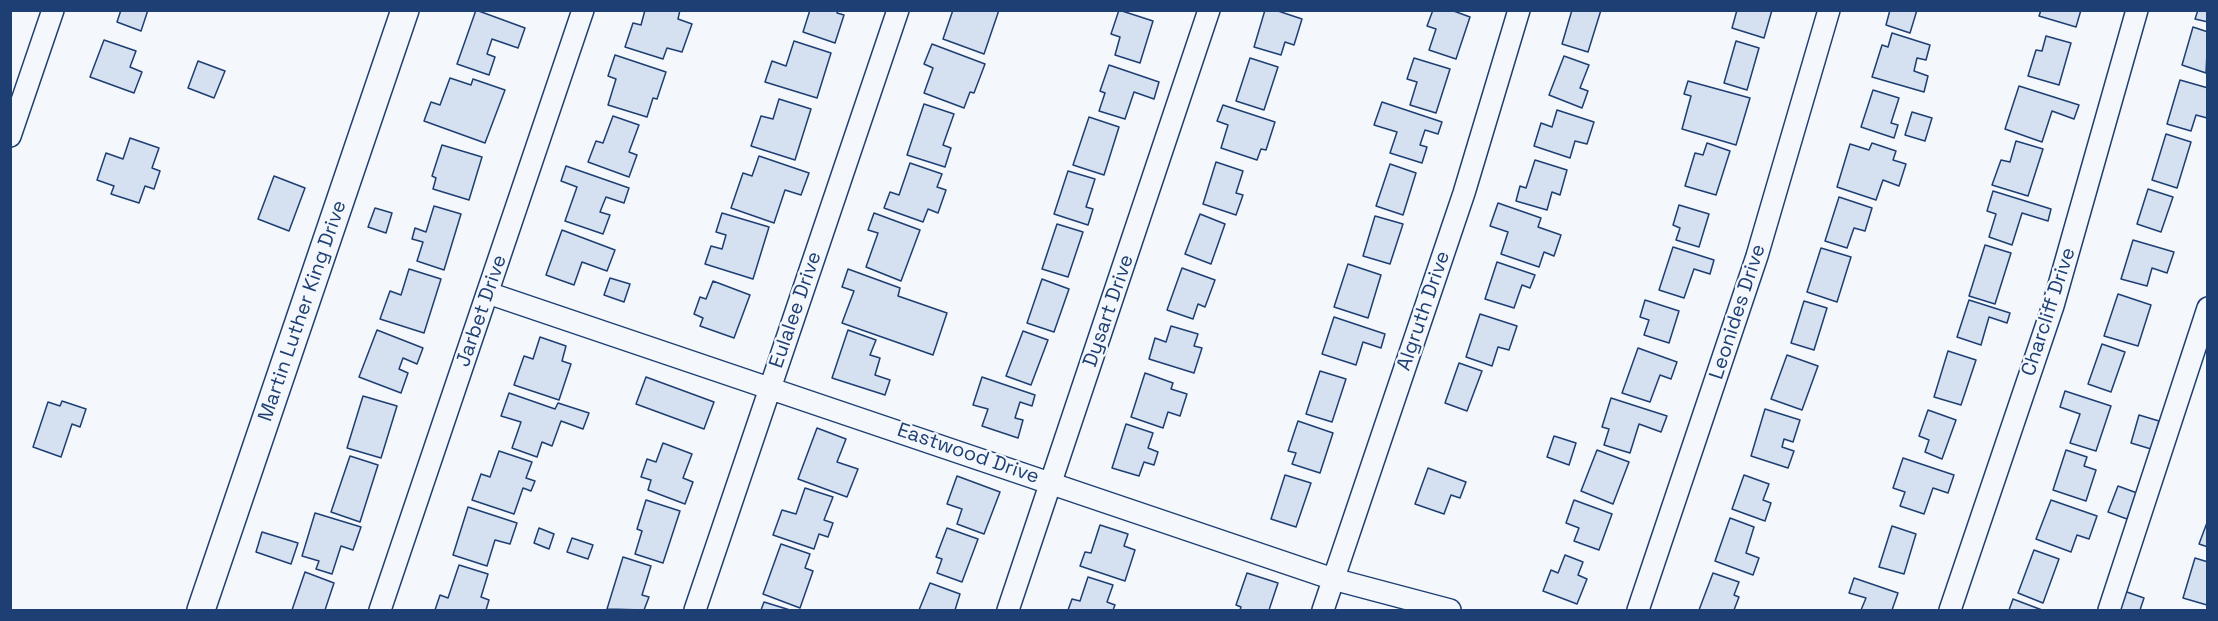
<!DOCTYPE html>
<style>
body{margin:0}
#map{position:relative;width:2218px;height:621px;overflow:hidden;background:#f4f7fb;font-family:"Space Grotesk",sans-serif}
canvas{display:block}
.frame{position:absolute;inset:0;border:12px solid #1d3f73;pointer-events:none}
</style>
<div id="map">
<canvas width="2218" height="621"></canvas>
<div class="frame"></div>
</div>
<script>
const g = document.querySelector('canvas').getContext('2d');
g.lineJoin = 'round';
function fill(path, color) { g.fillStyle = color; g.fill(path, 'evenodd'); }
const shape = rows => new Path2D(rows.map(r => 'M' + r).join(''));
function strokePath(path, color, width, dash) { g.strokeStyle = color; g.lineWidth = width; g.lineCap = dash ? 'butt' : 'round'; g.setLineDash(dash || []); g.stroke(path); }
function drawText(font, color, halo, rows, align = 'center') {
  g.font = font + ' "Space Grotesk",sans-serif'; g.lineWidth = 4.5; g.setLineDash([]); g.textBaseline = 'middle'; g.strokeStyle = halo; g.fillStyle = color; for (const [text, x, y, turn = 0] of rows) {
    g.save(); g.translate(x, y); g.rotate((+turn || 0) * Math.PI / 180); g.textAlign = isNaN(turn) ? turn : align; if (halo) g.strokeText(text, 0, 0); g.fillText(text, 0, 0); g.restore();
  }
}
const building = shape([
 [121,10,148,10,141,31,117,22,121,10],
 [476,10,525,28,518,48,492,39,487,54,495,57,489,75,457,64,476,10],
 [645,10,680,10,678,19,692,24,682,52,667,48,663,59,625,47,633,23,641,25,645,10],
 [810,10,838,10,837,13,844,15,835,43,803,32,810,10],
 [953,10,999,10,984,54,943,39,953,10],
 [1119,10,1153,21,1140,63,1115,55,1120,37,1111,34,1119,10],
 [1265,10,1275,10,1302,19,1294,45,1285,42,1281,55,1254,47,1265,10],
 [1433,10,1451,10,1470,17,1456,59,1429,50,1436,29,1427,26,1433,10],
 [1572,10,1601,10,1588,52,1562,44,1572,10],
 [1737,10,1772,10,1764,38,1732,28,1737,10],
 [1890,10,1917,10,1910,33,1886,25,1890,10],
 [2041,10,2081,10,2076,27,2039,16,2041,10],
 [2198,10,2208,10,2208,22,2195,19,2198,10],
 [2193,27,2208,32,2206,73,2182,65,2193,27],
 [1892,33,1930,45,1926,60,1917,58,1914,71,1928,76,1924,92,1872,77,1882,45,1888,47,1892,33],
 [2046,36,2071,43,2059,85,2028,76,2036,50,2042,51,2046,36],
 [104,40,136,51,130,67,142,72,134,93,90,77,104,40],
 [794,41,831,53,817,98,765,82,772,61,786,66,794,41],
 [1736,41,1759,48,1747,90,1724,83,1736,41],
 [932,44,985,64,974,93,970,92,964,108,924,93,933,68,924,64,932,44],
 [615,55,666,72,657,99,653,98,647,117,608,105,616,79,608,76,615,55],
 [1564,56,1589,65,1580,88,1588,91,1582,108,1549,95,1564,56],
 [1250,58,1278,67,1264,110,1236,101,1250,58],
 [1414,58,1450,69,1436,113,1410,105,1417,82,1407,79,1414,58],
 [198,61,225,71,214,98,188,88,198,61],
 [1109,65,1159,82,1154,99,1134,92,1125,119,1099,111,1105,93,1100,91,1109,65],
 [450,78,471,85,473,79,505,90,485,143,424,121,431,102,440,105,450,78],
 [2180,80,2208,88,2207,118,2196,115,2191,131,2167,124,2180,80],
 [1688,81,1750,98,1736,145,1682,129,1691,96,1684,94,1688,81],
 [2019,86,2079,105,2074,119,2052,111,2042,142,2005,129,2019,86],
 [1873,90,1899,98,1891,123,1898,125,1894,138,1861,127,1873,90],
 [779,99,811,109,795,160,751,146,761,116,773,119,779,99],
 [1382,102,1442,122,1438,134,1425,130,1420,145,1427,147,1422,163,1390,153,1397,132,1374,125,1382,102],
 [924,104,954,114,943,145,951,148,945,167,907,155,924,104],
 [1223,105,1275,122,1266,150,1261,149,1257,160,1221,148,1228,125,1217,121,1223,105],
 [1557,110,1594,122,1587,144,1575,141,1570,158,1534,146,1541,123,1552,127,1557,110],
 [1912,112,1932,118,1925,141,1905,135,1912,112],
 [613,116,639,125,629,152,637,155,629,177,588,162,596,141,603,143,613,116],
 [1089,117,1119,127,1104,175,1073,165,1089,117],
 [2166,134,2191,142,2177,188,2152,180,2166,134],
 [130,138,159,148,152,168,160,171,154,189,145,186,139,203,111,194,114,186,97,180,106,153,123,159,130,138],
 [2016,141,2043,149,2028,196,1992,185,2001,160,2010,162,2016,141],
 [1707,143,1730,151,1716,195,1685,186,1695,153,1703,155,1707,143],
 [1872,143,1896,151,1893,160,1906,164,1899,186,1883,180,1876,200,1837,187,1850,144,1869,150,1872,143],
 [442,145,482,157,469,200,433,189,436,178,432,176,442,145],
 [759,156,809,173,801,195,785,190,774,223,731,208,743,173,752,176,759,156],
 [1535,160,1567,170,1560,195,1552,192,1547,210,1516,201,1520,186,1526,188,1535,160],
 [1216,162,1243,171,1236,193,1243,195,1236,215,1203,204,1216,162],
 [910,163,942,174,937,187,946,190,938,213,928,209,923,222,884,208,890,192,899,195,910,163],
 [1390,164,1416,173,1403,215,1376,206,1390,164],
 [566,166,629,188,624,203,606,197,600,212,610,215,603,234,565,221,577,187,561,181,566,166],
 [1068,171,1095,179,1086,207,1093,209,1088,225,1054,214,1068,171],
 [274,176,305,188,289,231,258,219,274,176],
 [2148,189,2173,197,2161,232,2137,224,2148,189],
 [1993,191,2051,209,2048,221,2022,213,2012,245,1989,237,1996,214,1987,211,1993,191],
 [1839,197,1872,208,1865,231,1854,228,1847,248,1825,241,1839,197],
 [1498,203,1541,218,1538,227,1561,235,1554,256,1544,252,1539,267,1501,254,1508,232,1490,226,1498,203],
 [1679,205,1709,214,1699,247,1676,240,1680,228,1673,225,1679,205],
 [434,206,461,214,444,270,417,261,423,242,412,239,415,228,426,232,434,206],
 [375,208,392,213,386,233,368,227,375,208],
 [722,213,769,227,753,279,705,264,711,246,722,249,726,235,716,232,722,213],
 [874,213,920,230,901,281,866,267,878,233,868,230,874,213],
 [1200,214,1225,224,1211,264,1185,254,1200,214],
 [1375,216,1403,224,1390,264,1363,256,1375,216],
 [1057,224,1083,232,1068,277,1042,269,1057,224],
 [562,230,615,250,607,271,582,262,574,285,546,275,562,230],
 [2133,240,2174,252,2167,273,2152,268,2147,286,2121,279,2133,240],
 [1985,245,2011,253,1995,304,1969,296,1985,245],
 [1673,247,1714,260,1710,274,1694,269,1684,298,1659,290,1673,247],
 [1821,248,1851,257,1837,302,1807,292,1821,248],
 [1497,262,1535,275,1530,288,1522,285,1514,308,1485,299,1497,262],
 [1348,264,1381,275,1368,318,1334,307,1348,264],
 [1182,268,1215,280,1205,307,1198,304,1193,319,1167,310,1182,268],
 [409,269,441,279,424,333,380,319,390,291,401,295,409,269],
 [848,269,900,288,898,296,947,313,933,355,842,323,854,291,842,287,848,269],
 [610,278,630,284,624,302,604,295,610,278],
 [1042,279,1069,289,1054,332,1027,323,1042,279],
 [713,281,750,295,734,338,700,326,703,318,694,314,700,297,706,299,713,281],
 [2118,294,2151,305,2138,346,2104,336,2118,294],
 [1645,300,1679,311,1669,343,1644,335,1649,320,1640,317,1645,300],
 [1969,300,2010,313,2007,323,1989,317,1981,345,1957,337,1969,300],
 [1804,301,1827,308,1814,350,1791,343,1804,301],
 [1480,314,1517,326,1509,350,1498,347,1492,366,1466,357,1480,314],
 [1334,317,1385,334,1381,348,1363,342,1356,365,1322,354,1334,317],
 [1171,326,1198,334,1194,346,1202,348,1194,373,1149,359,1155,338,1166,342,1171,326],
 [377,330,423,348,417,364,403,358,399,369,408,373,401,393,359,377,377,330],
 [848,330,876,340,870,355,880,358,875,375,890,380,885,395,832,378,848,330],
 [1023,331,1048,340,1031,385,1006,376,1023,331],
 [540,337,566,346,562,361,571,364,559,400,514,385,524,356,533,359,540,337],
 [2102,344,2125,352,2111,392,2088,384,2102,344],
 [1638,348,1677,362,1671,379,1660,375,1650,402,1622,393,1638,348],
 [1948,351,1976,360,1961,405,1934,397,1948,351],
 [1787,355,1818,366,1802,410,1771,399,1787,355],
 [1459,363,1482,371,1467,411,1445,403,1459,363],
 [1320,371,1346,379,1332,422,1306,414,1320,371],
 [1145,373,1173,383,1171,389,1187,394,1180,416,1168,412,1163,428,1131,417,1145,373],
 [646,377,714,402,704,429,636,404,646,377],
 [982,377,1035,395,1032,406,1020,402,1015,418,1023,420,1018,438,982,426,988,409,973,405,982,377],
 [2065,391,2111,406,2096,451,2070,443,2080,414,2060,407,2065,391],
 [509,393,555,409,558,403,589,413,583,429,561,421,552,446,542,442,537,457,512,448,521,422,501,416,509,393],
 [363,396,397,406,381,458,347,448,363,396],
 [1611,398,1667,416,1661,432,1639,424,1630,453,1604,445,1609,429,1602,427,1611,398],
 [62,401,86,409,80,427,72,424,61,457,33,447,48,402,60,406,62,401],
 [1765,409,1800,420,1793,442,1784,439,1782,447,1794,451,1788,468,1751,456,1765,409],
 [1928,410,1956,420,1942,459,1925,452,1929,440,1919,436,1928,410],
 [2139,415,2159,421,2151,449,2131,443,2139,415],
 [1298,421,1333,433,1320,473,1292,464,1296,453,1288,451,1298,421],
 [1126,424,1153,433,1148,448,1158,452,1154,465,1144,462,1139,476,1112,468,1126,424],
 [817,428,846,439,837,462,858,469,847,497,798,479,817,428],
 [1554,436,1576,443,1569,465,1547,457,1554,436],
 [663,443,692,454,683,478,693,482,685,504,648,490,651,480,641,477,647,459,656,462,663,443],
 [1597,450,1629,462,1613,504,1581,491,1597,450],
 [2066,450,2087,457,2084,466,2096,470,2086,501,2053,490,2066,450],
 [499,451,532,462,526,478,535,481,531,491,523,488,514,514,472,500,481,474,490,477,499,451],
 [350,456,378,465,360,522,331,512,350,456],
 [1903,458,1954,475,1948,493,1933,488,1924,514,1900,506,1905,492,1893,488,1903,458],
 [1428,468,1466,482,1460,498,1451,495,1444,514,1415,504,1428,468],
 [1285,475,1311,483,1296,527,1271,519,1285,475],
 [1744,475,1769,484,1763,500,1771,503,1765,521,1732,509,1744,475],
 [957,476,1000,492,984,534,957,524,962,509,947,504,957,476],
 [2118,486,2137,493,2127,519,2108,512,2118,486],
 [805,488,833,497,824,520,833,523,828,537,819,534,814,549,773,535,782,510,796,514,805,488],
 [646,500,680,511,663,563,635,554,642,531,637,529,646,500],
 [1574,500,1612,514,1599,550,1574,541,1579,528,1566,523,1574,500],
 [2051,500,2097,516,2089,539,2077,535,2071,552,2036,539,2051,500],
 [468,507,517,523,510,544,495,540,487,566,453,555,468,507],
 [315,513,361,527,353,550,341,546,332,574,316,569,319,561,302,556,315,513],
 [1730,518,1754,527,1746,553,1759,558,1753,575,1715,561,1730,518],
 [2208,520,2208,547,2199,544,2208,520],
 [1100,525,1128,534,1124,546,1135,550,1125,581,1080,566,1085,552,1091,553,1100,525],
 [1892,526,1916,534,1904,574,1879,567,1892,526],
 [539,528,554,534,549,549,534,543,539,528],
 [947,528,978,539,962,582,937,573,942,559,936,557,947,528],
 [262,532,298,543,291,564,256,552,262,532],
 [572,538,593,545,588,559,567,552,572,538],
 [781,544,810,554,805,568,813,571,800,608,763,594,781,544],
 [2034,550,2059,559,2043,603,2018,593,2034,550],
 [1565,555,1583,562,1578,575,1587,579,1577,604,1543,591,1551,570,1558,573,1565,555],
 [623,557,651,566,642,595,649,597,644,610,607,609,623,557],
 [2195,558,2208,562,2207,605,2183,598,2195,558],
 [459,565,488,574,481,597,489,600,486,610,435,610,440,595,448,598,459,565],
 [305,572,334,583,325,610,292,610,305,572],
 [1247,573,1278,583,1269,610,1240,610,1241,607,1236,605,1247,573],
 [1713,573,1739,582,1734,595,1739,597,1734,610,1699,610,1713,573],
 [1088,577,1113,585,1107,602,1115,605,1113,610,1068,610,1072,599,1080,601,1088,577],
 [1854,578,1898,593,1892,610,1861,610,1866,598,1849,593,1854,578],
 [930,583,960,594,955,610,919,610,930,583],
 [2124,591,2144,598,2140,610,2117,610,2124,591],
 [2013,599,2042,610,2009,610,2013,599],
 [764,602,790,610,761,610,764,602]
]);
fill(building, '#d5e0f0');
strokePath(building, '#1d3f73', 1.5);
const minor = shape([
 [10,136,53,10],
 [488,293,1333,579,1450,610],
 [380,610,583,10],
 [695,610,898,10],
 [1008,610,1209,10],
 [1323,610,1464,193,1519,10],
 [1638,610,1757,256,1829,10],
 [1950,610,2053,306,2137,10],
 [2109,610,2208,308]
]);
const major = shape([
 [201,610,405,10]
]);
strokePath(minor, '#1d3f73', 24);
strokePath(major, '#1d3f73', 30);
strokePath(minor, '#f4f7fb', 21);
strokePath(major, '#f4f7fb', 27);
drawText('20px', '#1d3f73', '#f4f7fb', [
 ["Eulalee Drive",796,310,-71],
 ["Martin Luther King Drive",303,311,-71],
 ["Jarbet Drive",482,311,-71],
 ["Dysart Drive",1109,311,-71],
 ["Algruth Drive",1424,311,-71],
 ["Leonides Drive",1738,312,-72],
 ["Charcliff Drive",2049,312,-72],
 ["Eastwood Drive",968,454,19]
]);
</script>
